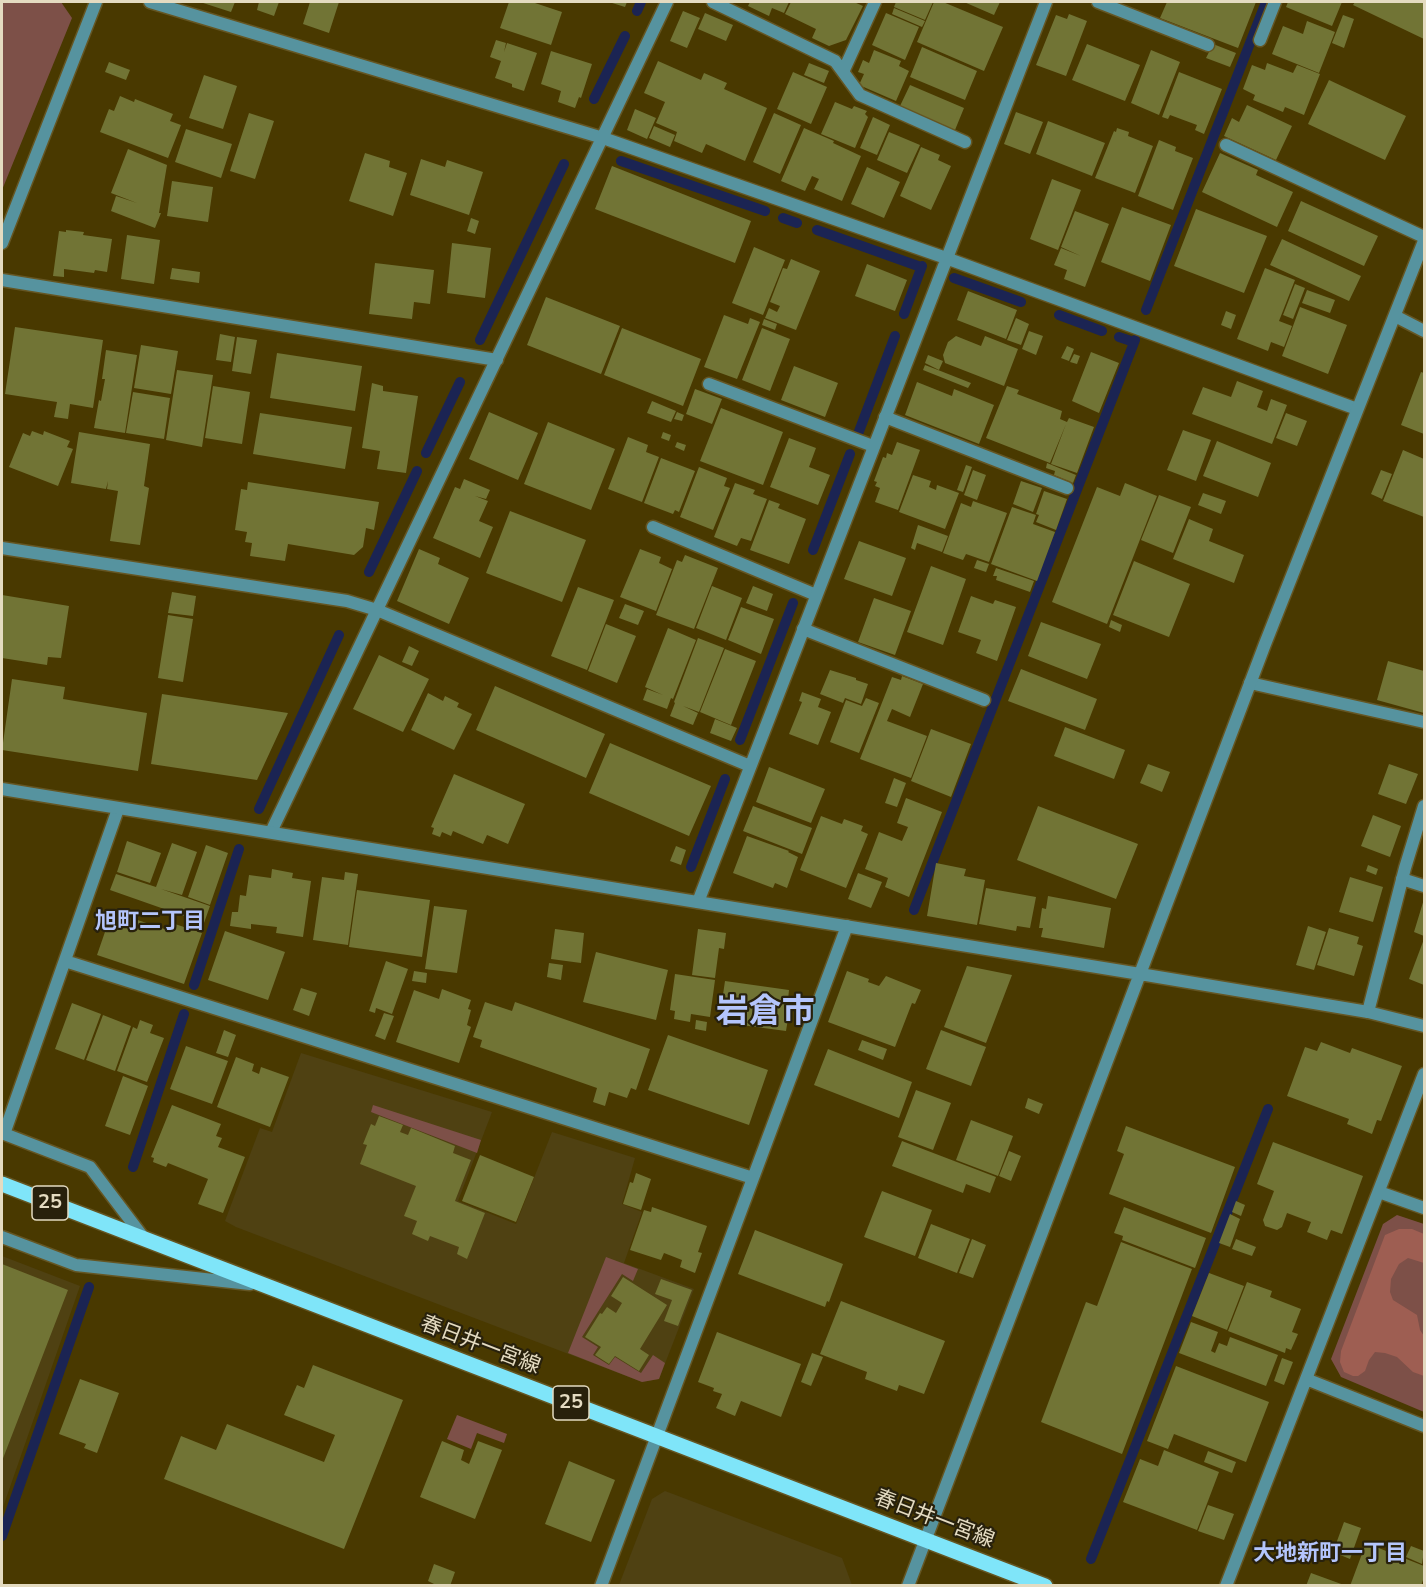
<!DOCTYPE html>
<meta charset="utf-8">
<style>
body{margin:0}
#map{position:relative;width:1426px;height:1587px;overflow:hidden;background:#493900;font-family:"Nunito Sans",sans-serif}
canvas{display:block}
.frame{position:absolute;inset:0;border:3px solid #e4dbc1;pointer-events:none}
</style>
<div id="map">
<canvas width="1426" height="1587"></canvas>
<div class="frame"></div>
</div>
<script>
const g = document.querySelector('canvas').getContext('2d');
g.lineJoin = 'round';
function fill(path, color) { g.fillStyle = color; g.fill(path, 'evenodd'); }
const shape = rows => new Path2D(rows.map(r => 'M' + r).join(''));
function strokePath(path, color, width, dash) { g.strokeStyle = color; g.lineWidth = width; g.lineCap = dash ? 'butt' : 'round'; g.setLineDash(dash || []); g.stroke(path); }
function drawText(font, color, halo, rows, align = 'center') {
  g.font = font + ' "Nunito Sans","Noto Sans JP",sans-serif'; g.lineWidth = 4.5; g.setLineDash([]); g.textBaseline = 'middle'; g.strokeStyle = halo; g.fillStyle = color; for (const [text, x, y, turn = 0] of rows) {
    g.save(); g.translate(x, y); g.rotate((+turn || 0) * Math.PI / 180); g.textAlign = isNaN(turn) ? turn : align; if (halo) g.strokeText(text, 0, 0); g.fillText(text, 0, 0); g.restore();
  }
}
fill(shape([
 [301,1053,492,1112,458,1201,516,1224,552,1132,635,1158,622,1204,642,1212,624,1263,694,1289,659,1379,642,1382,236,1227,225,1221,260,1128,272,1132],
 [2,1256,80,1286,2,1510],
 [665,1491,842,1558,852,1585,619,1585,652,1499]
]), '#4f4112');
fill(shape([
 [2,2,61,2,72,18,2,190],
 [373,1105,481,1140,477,1153,371,1112],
 [1397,1215,1424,1224,1424,1412,1341,1377,1331,1359,1383,1224],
 [606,1257,638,1269,633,1281,622,1274,582,1337,598,1347,593,1355,609,1365,615,1357,641,1373,653,1355,665,1363,659,1379,642,1382,568,1353],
 [457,1415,507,1434,504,1443,477,1433,471,1449,447,1439]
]), '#7d5048');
fill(shape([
 [1399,1229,1412,1229,1424,1234,1424,1263,1408,1258,1399,1264,1391,1279,1390,1292,1393,1300,1417,1315,1420,1330,1424,1336,1424,1376,1413,1372,1397,1357,1385,1353,1375,1352,1369,1360,1365,1371,1358,1376,1353,1376,1344,1372,1340,1362,1341,1351,1385,1235]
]), '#9e5e52');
strokePath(shape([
 [637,11,641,2],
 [594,99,625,36],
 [621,161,765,211],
 [783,218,797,223],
 [817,230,918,266],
 [954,278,1021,302],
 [1146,310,1266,2],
 [904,314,922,266],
 [1059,315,1102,331],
 [1119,337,1134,342],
 [480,340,564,164],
 [858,434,895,336],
 [426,453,460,382],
 [813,550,850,454],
 [369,572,417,471],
 [740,740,793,603],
 [259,809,339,635],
 [691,867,725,779],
 [914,910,1135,340],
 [194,985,239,849],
 [133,1167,184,1014],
 [2,1536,89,1287],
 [1091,1559,1268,1109]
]), '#1b2453', 10);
fill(shape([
 [200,2,235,2,231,12],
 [259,2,279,2,274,16,257,10],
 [310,2,339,2,329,33,303,24],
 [509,2,532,2,562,12,551,45,500,28],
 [609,2,627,2,625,7],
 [750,2,789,2,784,13,772,8,769,16,748,6],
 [791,2,854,2,863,6,846,40,829,46,812,38,816,29,785,14],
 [896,2,933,2,925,20,894,7],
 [934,2,943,2,1003,27,984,71,917,42],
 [964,2,1000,2,994,15],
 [1167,2,1256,2,1238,48,1160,18],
 [1288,2,1342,2,1332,26,1286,7],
 [1355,2,1424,2,1424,39,1353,5],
 [894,8,925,21,922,27,892,14],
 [683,11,700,18,687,48,670,41],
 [705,13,733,25,726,41,698,29],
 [886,13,919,27,905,60,872,45],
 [1069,14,1087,21,1066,76,1036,65,1056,15,1067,19],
 [1343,15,1354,19,1344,48,1332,43],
 [1307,21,1335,32,1319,73,1272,54,1283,26,1303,34],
 [496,40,506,43,504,52,507,43,537,53,524,91,512,87,512,84,495,78,501,61,490,57],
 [1087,44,1140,65,1125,101,1072,80],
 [1213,44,1236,53,1230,67,1206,58],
 [922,47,977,71,965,100,910,77],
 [874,50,901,61,899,66,909,71,896,101,859,85,864,74,858,72,863,60,869,63],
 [1151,50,1180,62,1159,115,1131,103],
 [551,51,592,64,581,98,579,97,575,108,558,102,561,91,541,84],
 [658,61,701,80,704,73,727,83,724,89,767,108,745,161,706,144,702,153,674,141,677,132,656,123,665,102,644,93],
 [109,62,130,70,126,80,105,72],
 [809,63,829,71,824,83,804,75],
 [1267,63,1293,73,1297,65,1320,74,1304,115,1285,107,1283,112,1253,100,1255,95,1243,89,1252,65,1265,70],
 [793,72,827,87,811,124,777,109],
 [1179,72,1222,89,1204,134,1195,130,1197,125,1170,115,1168,119,1162,117],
 [204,75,237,86,223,129,189,118],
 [1329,80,1406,116,1385,160,1308,124],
 [910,85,964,108,955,130,900,106],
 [120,96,134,102,135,99,173,114,170,121,181,125,168,158,100,132,109,109,114,111],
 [835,102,852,109,854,106,867,111,865,114,868,117,855,148,821,134],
 [1247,105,1292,126,1276,160,1224,136,1232,118,1239,122],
 [635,109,656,118,647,139,627,130],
 [1016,112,1043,122,1030,154,1004,144],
 [249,113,274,121,255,179,230,171],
 [774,113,801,125,780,174,753,162],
 [873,117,890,125,877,155,860,148],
 [1048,121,1105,143,1092,176,1036,154],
 [654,126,675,135,670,147,649,138],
 [804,128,834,141,833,143,861,156,842,201,814,189,819,179,812,176,805,191,781,181],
 [1117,128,1129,132,1128,136,1153,146,1135,193,1095,178,1114,131,1116,132],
 [186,129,232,144,221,178,175,162],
 [889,132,920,145,907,173,877,160],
 [1159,140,1176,147,1175,151,1193,158,1173,210,1138,196],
 [921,147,940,155,938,160,951,166,931,210,900,196],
 [128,149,167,165,159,213,161,213,155,228,111,211,116,196,137,203,111,193],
 [365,153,390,161,389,167,407,173,393,216,349,201],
 [1220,153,1258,170,1256,175,1293,192,1277,227,1202,192],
 [421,159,445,167,447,160,483,172,469,215,410,195],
 [612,166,751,221,735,263,595,209],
 [867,167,900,182,884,218,851,204],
 [1052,179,1081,190,1058,250,1030,239],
 [172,181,213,187,208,222,167,216],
 [1301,201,1378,236,1364,266,1288,231],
 [1122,207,1171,225,1150,281,1101,262],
 [1196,209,1267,236,1244,293,1174,266],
 [1075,211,1109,224,1085,287,1064,279,1067,270,1054,265,1061,248,1081,256,1061,247],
 [471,218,479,221,475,234,467,231],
 [66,230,84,232,83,235,112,239,107,272,95,270,94,273,64,269,64,277,53,276,59,231,66,232],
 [127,235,160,240,154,284,121,279],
 [1282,239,1361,276,1349,301,1270,265],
 [452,243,491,248,485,298,447,293],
 [754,247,785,260,763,315,732,303],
 [791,259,820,271,796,330,765,318,769,308,777,312,780,306,770,302,783,268,787,269],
 [375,263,434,270,430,304,414,302,412,319,369,314],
 [867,264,907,280,895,311,855,296],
 [172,268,200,272,199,283,170,279],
 [1265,268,1295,280,1279,321,1292,326,1284,347,1271,342,1268,351,1237,339],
 [1295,284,1305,288,1293,319,1283,315],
 [1307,290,1335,300,1330,313,1302,303],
 [968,291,1017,310,1006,339,957,320],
 [546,297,620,326,601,374,527,345],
 [1300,307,1347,325,1328,374,1282,356],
 [1226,311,1236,315,1231,329,1221,325],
 [724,315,748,324,750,318,760,322,737,379,704,367],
 [1016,318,1029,324,1021,345,1007,340],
 [764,319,777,324,775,330,762,325],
 [15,327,103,340,93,408,70,404,68,419,54,417,57,402,5,394],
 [622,328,701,359,683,406,604,375],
 [762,328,790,339,770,391,742,380],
 [1029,331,1043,336,1036,355,1022,349],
 [220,334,235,337,231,362,216,360],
 [956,336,981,346,985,336,1018,349,1004,386,945,363,943,355,948,342],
 [237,337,257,340,251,374,232,371],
 [141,345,178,351,171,394,134,388],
 [1067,346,1074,349,1069,361,1061,358],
 [106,350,137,355,125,433,94,428,99,400,101,401,105,379,102,379],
 [1091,352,1119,363,1099,413,1072,401],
 [277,353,362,366,355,411,270,398],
 [1074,354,1080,356,1077,364,1070,362],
 [928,355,943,361,939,370,925,363],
 [925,365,938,370,971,383,968,388,923,370],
 [794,366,838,383,825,417,781,400],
 [177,370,213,375,202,447,166,440],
 [1421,372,1424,373,1424,434,1401,425],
 [1237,381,1263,391,1257,407,1267,411,1271,399,1287,405,1272,444,1192,414,1203,387,1231,397],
 [917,382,952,396,954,389,994,405,979,444,905,415],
 [372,383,383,386,383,391,418,396,406,473,377,469,380,451,362,448],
 [213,386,250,392,242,444,205,438],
 [1007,386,1019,390,1017,394,1062,411,1060,419,1067,422,1069,418,1094,427,1077,473,1051,464,1066,424,1050,463,986,438],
 [695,389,722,399,712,424,686,414],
 [133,392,170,398,164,439,126,433],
 [652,401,676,411,671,422,647,413],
 [721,408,783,432,763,485,700,461],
 [489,412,538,433,518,480,469,459],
 [677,412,684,415,682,421,674,419],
 [260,413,352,427,345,469,253,454],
 [1286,413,1307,421,1297,446,1276,438],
 [548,422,615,449,591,510,524,484],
 [1183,430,1211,440,1196,481,1167,470],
 [32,431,43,435,44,431,70,441,67,447,73,449,58,486,9,467,23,433,30,436],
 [79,432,150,444,144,486,149,488,140,545,110,541,118,491,107,489,108,481,106,489,71,483],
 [663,432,671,435,669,441,661,438],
 [628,437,648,445,646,452,659,457,642,502,608,489],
 [789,438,816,448,809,467,830,475,818,505,770,487],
 [1217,441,1271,463,1258,497,1203,476],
 [677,442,686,445,684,451,675,447],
 [897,442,920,450,898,510,875,502,880,488,875,486,877,482,874,481,883,457,886,458,887,453,892,455],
 [1403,450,1424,459,1424,517,1383,501],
 [661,458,695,471,679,512,675,510,673,514,644,503],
 [1047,463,1076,475,1073,483,1054,475,1055,471,1046,468],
 [966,465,972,467,963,492,957,490],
 [699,467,727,478,724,486,730,488,713,530,680,517],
 [973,470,986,475,977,500,964,495],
 [1381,470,1392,474,1382,499,1371,494],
 [913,475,931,481,929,487,936,490,937,485,959,493,945,529,899,512],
 [464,479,490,490,486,499,475,496,488,501,479,521,493,527,480,558,433,538,455,487,460,489],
 [1021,481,1042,488,1033,512,1013,504],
 [248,482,379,502,374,530,366,528,363,547,354,555,288,544,285,561,250,556,252,543,245,542,247,532,235,530,241,489,247,490],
 [735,483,755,490,753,494,767,499,751,541,741,538,737,546,714,537],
 [1125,483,1157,496,1107,624,1052,602,1097,487,1120,496],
 [1044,491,1067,499,1056,530,1036,522,1039,515,1036,514],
 [1203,493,1226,501,1221,514,1198,505],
 [1159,495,1191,507,1173,553,1141,540],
 [769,500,780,504,778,508,806,519,789,564,750,550],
 [973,501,1007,513,989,562,966,554,963,560,943,553,961,503,971,507],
 [1012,507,1036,515,1033,524,1055,532,1037,581,991,564],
 [510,511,586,540,562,602,486,573],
 [1189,519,1213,529,1209,541,1244,555,1234,583,1173,559],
 [918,525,948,536,942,552,917,543,915,550,911,548],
 [859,541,906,558,892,596,844,579],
 [419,549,440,558,438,564,469,578,449,624,397,601],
 [640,549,661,557,659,563,672,569,656,611,620,597],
 [685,555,718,568,694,629,656,615,677,560,682,562],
 [977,560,989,564,986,572,974,568],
 [1134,561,1190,584,1169,637,1113,615],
 [931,566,966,579,943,645,907,632],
 [996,568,1034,581,1030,592,996,580,997,576,993,576],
 [712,586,742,598,726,640,696,628],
 [753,586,773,594,767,611,746,603],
 [578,587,614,600,587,670,551,656],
 [172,592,196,596,193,616,168,613],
 [2,595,69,606,61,658,48,657,47,665,2,658],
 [971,596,993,604,995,600,1016,607,997,661,976,653,981,640,958,632],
 [874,598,911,611,895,655,858,642],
 [625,604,644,611,638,625,619,618],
 [741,607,774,619,761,654,728,640],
 [168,615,193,619,183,682,158,678],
 [1111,620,1122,625,1120,632,1109,627],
 [1041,622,1101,644,1087,679,1028,656],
 [606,624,636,636,617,683,588,671],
 [668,628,696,640,673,699,671,698,667,709,643,700,647,689,663,695,645,687],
 [698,638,724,648,699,712,683,706,698,713,693,725,670,716,675,703,674,702],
 [409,646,419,651,412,666,402,662],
 [725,649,756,661,731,725,700,712],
 [379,655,429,679,403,732,353,709],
 [1388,661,1424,671,1424,713,1377,700],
 [1021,669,1097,699,1085,730,1008,701],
 [830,670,856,678,856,680,868,684,861,704,845,698,843,703,820,694],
 [902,676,923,684,910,717,892,709,887,721,927,736,911,778,860,759,892,677,901,680],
 [12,679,65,687,63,699,147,713,138,771,2,750],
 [495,686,605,734,586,778,476,730],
 [802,692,821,699,818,707,831,712,818,745,789,734,802,702,799,701],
 [428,693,443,701,445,696,459,703,457,707,472,714,454,750,411,730],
 [162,694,288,713,257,780,151,764],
 [866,698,879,703,859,753,830,742,846,700,862,706],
 [715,719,737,728,731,741,710,733],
 [1065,727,1125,750,1114,779,1054,756],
 [931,729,971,744,951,797,911,781],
 [610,743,711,786,689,836,589,793],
 [1148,764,1170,772,1162,792,1140,783],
 [1389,764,1418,774,1406,804,1378,794],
 [769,767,825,789,811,823,756,802],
 [454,774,525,804,508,844,487,835,483,844,453,831,451,836,442,832,440,837,432,834,434,828,431,827],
 [894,778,906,783,897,807,885,803],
 [906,798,942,812,909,897,885,887,888,878,865,869,879,832,902,841,908,827,897,823],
 [753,806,812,828,802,854,743,831],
 [1038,806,1138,844,1116,899,1017,860],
 [1373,815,1401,826,1390,857,1361,846],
 [821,816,842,824,844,819,863,826,861,831,868,834,846,888,800,870],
 [747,836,789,851,788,852,798,857,787,888,775,883,773,888,733,873],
 [127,841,161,853,150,883,117,872],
 [172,843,197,852,182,895,161,889,210,906,204,923,110,890,116,874,156,887],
 [206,845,228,853,210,905,188,897],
 [676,846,686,850,681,865,670,861],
 [936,863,966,869,964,876,985,880,977,925,927,916],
 [1368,865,1378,869,1376,875,1366,871],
 [272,869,293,873,292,878,311,881,303,937,276,933,277,927,251,924,251,929,230,926,232,912,238,912,240,895,246,896,249,875,271,878],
 [345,872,358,874,348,945,313,940,322,877,344,880],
 [858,873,882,882,871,908,848,899],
 [1350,877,1383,887,1373,922,1339,912],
 [986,888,1036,897,1030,928,1017,926,1016,931,979,924],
 [357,890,430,900,422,957,349,947],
 [1048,896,1111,908,1104,948,1041,937,1043,928,1039,928,1042,908,1046,909],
 [1424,899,1424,936,1414,932],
 [434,906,467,910,457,973,425,969],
 [120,914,173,932,175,924,202,933,184,984,97,955,106,929,114,932],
 [1308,926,1326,932,1314,970,1296,965],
 [1329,928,1359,937,1357,944,1363,946,1354,976,1317,965],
 [555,929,584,933,581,963,551,959],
 [698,929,726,933,724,949,719,948,715,978,692,975],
 [225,931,285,952,268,1000,208,980],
 [1424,939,1424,985,1409,979],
 [596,952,668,970,656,1020,583,1002],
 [386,961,408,969,392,1014,376,1008,375,1013,369,1011],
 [549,963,563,965,561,980,547,977],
 [967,966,1012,975,986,1043,944,1027],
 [414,971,427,973,426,983,412,981],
 [847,971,869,979,868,982,879,986,886,976,921,990,915,1004,912,1003,895,1047,828,1022],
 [675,974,715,980,710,1017,691,1014,690,1022,674,1019,675,1011,670,1010],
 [725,981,789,990,788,1000,791,1000,786,1031,719,1022],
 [301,988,317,993,309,1016,293,1010],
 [442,989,471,1000,468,1009,471,1010,467,1025,471,1027,459,1063,396,1042,414,990,439,999],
 [485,1002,512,1011,515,1002,650,1049,636,1090,631,1088,627,1098,609,1092,605,1106,593,1102,597,1088,480,1047,482,1040,473,1037],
 [72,1003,101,1014,84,1060,55,1049],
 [384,1013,394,1016,385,1040,375,1036],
 [103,1015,131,1026,115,1071,86,1060],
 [140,1020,153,1025,150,1033,164,1038,147,1082,117,1071,133,1027,137,1029],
 [696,1020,707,1022,706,1031,695,1029],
 [224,1030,236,1035,228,1057,216,1053],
 [941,1030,986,1047,971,1086,926,1069],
 [668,1035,768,1070,749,1125,648,1090],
 [862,1040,887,1049,883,1060,858,1050],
 [1321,1042,1350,1053,1352,1048,1402,1066,1381,1121,1377,1120,1372,1134,1347,1124,1349,1119,1287,1096,1305,1047,1317,1051],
 [186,1046,228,1061,212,1104,170,1089],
 [828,1049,912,1082,899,1118,814,1085],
 [236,1057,254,1064,252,1071,259,1074,261,1067,289,1077,270,1127,217,1107],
 [123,1076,148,1086,130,1135,105,1126],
 [916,1090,951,1103,933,1150,898,1137],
 [1028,1098,1043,1104,1039,1114,1025,1108],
 [172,1105,221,1124,216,1136,222,1138,218,1147,245,1157,223,1213,198,1204,208,1179,168,1163,166,1167,153,1162,154,1158,151,1157],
 [379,1116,403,1125,400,1132,408,1135,411,1128,455,1146,453,1153,471,1160,455,1201,485,1213,467,1259,457,1254,459,1247,430,1236,428,1241,412,1234,417,1221,404,1216,416,1186,360,1164,367,1145,363,1144,371,1124,375,1126],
 [971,1120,1013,1136,998,1176,956,1160],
 [1126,1126,1235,1167,1211,1233,1109,1194,1124,1154,1117,1151],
 [902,1141,996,1177,990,1193,966,1184,963,1193,892,1166],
 [1273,1142,1363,1176,1342,1234,1331,1230,1327,1240,1307,1232,1311,1222,1287,1213,1282,1227,1277,1230,1265,1226,1263,1220,1274,1191,1257,1184],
 [1009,1151,1021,1156,1011,1181,999,1176],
 [480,1155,534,1177,516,1222,462,1201],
 [636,1173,651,1179,641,1210,623,1204,630,1182,633,1183],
 [882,1191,932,1210,915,1256,864,1237],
 [1236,1201,1245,1205,1241,1216,1232,1212],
 [652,1207,707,1226,698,1252,702,1253,695,1273,680,1267,682,1260,664,1253,661,1260,630,1250,644,1210,651,1212],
 [1124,1207,1206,1238,1195,1268,1122,1240,1123,1236,1114,1233],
 [1230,1214,1240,1219,1230,1247,1219,1243],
 [931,1224,970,1239,957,1273,918,1258],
 [755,1230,843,1264,829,1302,827,1301,825,1307,738,1274],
 [972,1239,986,1245,973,1278,959,1273],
 [1236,1239,1256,1247,1252,1256,1232,1249],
 [1121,1242,1192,1269,1122,1454,1041,1422,1086,1302,1097,1306],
 [2,1264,68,1290,2,1461],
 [1209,1273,1244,1286,1227,1330,1192,1316],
 [623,1277,667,1305,640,1349,649,1355,639,1371,615,1356,609,1364,595,1355,601,1347,585,1337,600,1313,602,1314,607,1307,616,1313,622,1303,611,1296],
 [661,1279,692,1290,678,1326,664,1321,672,1300,655,1294],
 [1247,1282,1272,1291,1270,1297,1301,1309,1292,1332,1298,1334,1291,1350,1286,1348,1285,1353,1228,1331],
 [841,1301,945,1341,924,1394,899,1385,897,1391,865,1379,867,1372,820,1354],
 [1191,1322,1218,1332,1211,1351,1215,1353,1219,1343,1227,1346,1230,1337,1278,1355,1266,1386,1179,1353],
 [717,1332,801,1364,781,1417,741,1401,735,1416,716,1408,722,1394,713,1391,714,1388,698,1382],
 [812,1353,823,1357,811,1386,801,1382],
 [1282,1358,1293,1362,1284,1385,1274,1381],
 [313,1365,403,1400,344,1549,164,1479,181,1436,216,1450,227,1424,324,1462,335,1435,284,1415,297,1385,304,1388],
 [1176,1366,1269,1402,1246,1462,1174,1434,1168,1449,1147,1441],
 [80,1379,119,1393,97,1453,84,1448,86,1444,59,1434],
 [442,1441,464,1450,461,1460,469,1464,478,1441,502,1450,475,1519,420,1497],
 [1164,1450,1219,1472,1197,1530,1123,1502,1140,1459,1158,1466],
 [1208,1451,1236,1462,1232,1473,1204,1462],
 [569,1461,615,1480,591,1542,545,1524],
 [1208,1505,1234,1514,1224,1540,1198,1531],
 [1344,1522,1361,1528,1350,1559,1333,1552],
 [1366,1543,1424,1566,1424,1577,1421,1586,1350,1586],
 [1411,1546,1424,1551,1422,1564,1406,1557],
 [434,1564,455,1572,450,1586,438,1586,428,1581],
 [1311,1573,1344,1585,1344,1586,1306,1586]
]), '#717435');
const service = shape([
 [1098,2,1208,45],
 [1260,40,1275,2],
 [1226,145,1424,237],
 [1395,316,1424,331],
 [709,384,873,446],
 [885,417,1067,488],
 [653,527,816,595],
 [803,629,984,700],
 [1402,879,1424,886]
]);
const minor = shape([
 [150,2,603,138,946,258,1357,409],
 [713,2,835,61,860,95,965,142],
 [843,72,875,2],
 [2,280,497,360],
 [2,548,347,601,377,610,750,766],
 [1250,683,1424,722],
 [271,832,667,2],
 [698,902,1046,2],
 [65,961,753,1178],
 [1368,1012,1405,868,1424,806],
 [2,1133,90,1167,143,1237],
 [4,1134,118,809],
 [1379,1192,1424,1208],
 [2,1237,76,1265,250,1284],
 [1306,1379,1424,1426],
 [601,1586,847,926],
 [1226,1586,1424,1074]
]);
const tertiary = shape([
 [2,243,96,2],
 [2,789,1140,974,1368,1012,1424,1026],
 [908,1586,1265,644,1424,241]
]);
const primary = shape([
 [2,1184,1045,1586]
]);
strokePath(service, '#655623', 15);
strokePath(minor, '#655623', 15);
strokePath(tertiary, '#655623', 15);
strokePath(primary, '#655623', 18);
strokePath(service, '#56939f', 12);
strokePath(minor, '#56939f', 12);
strokePath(tertiary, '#56939f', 12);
strokePath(primary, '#7fe5f9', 15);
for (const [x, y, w] of [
 [50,1203,36],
 [571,1403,36]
]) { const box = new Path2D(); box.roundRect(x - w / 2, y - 17, w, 34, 4.5); g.fillStyle = '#28210c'; g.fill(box); strokePath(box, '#e4dbc1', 1.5); }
drawText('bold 20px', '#e4dbc1', null, [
 ["25",50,1203],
 ["25",571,1403]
]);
drawText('21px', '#e4dbc1', '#28210c', [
 ["春日井一宮線",480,1346,21],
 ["春日井一宮線",934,1520,21]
]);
drawText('bold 22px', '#b4c5fc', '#28210c', [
 ["旭町二丁目",150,923],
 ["大地新町一丁目",1330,1555]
]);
drawText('bold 33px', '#b4c5fc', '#28210c', [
 ["岩倉市",765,1014]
]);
</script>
